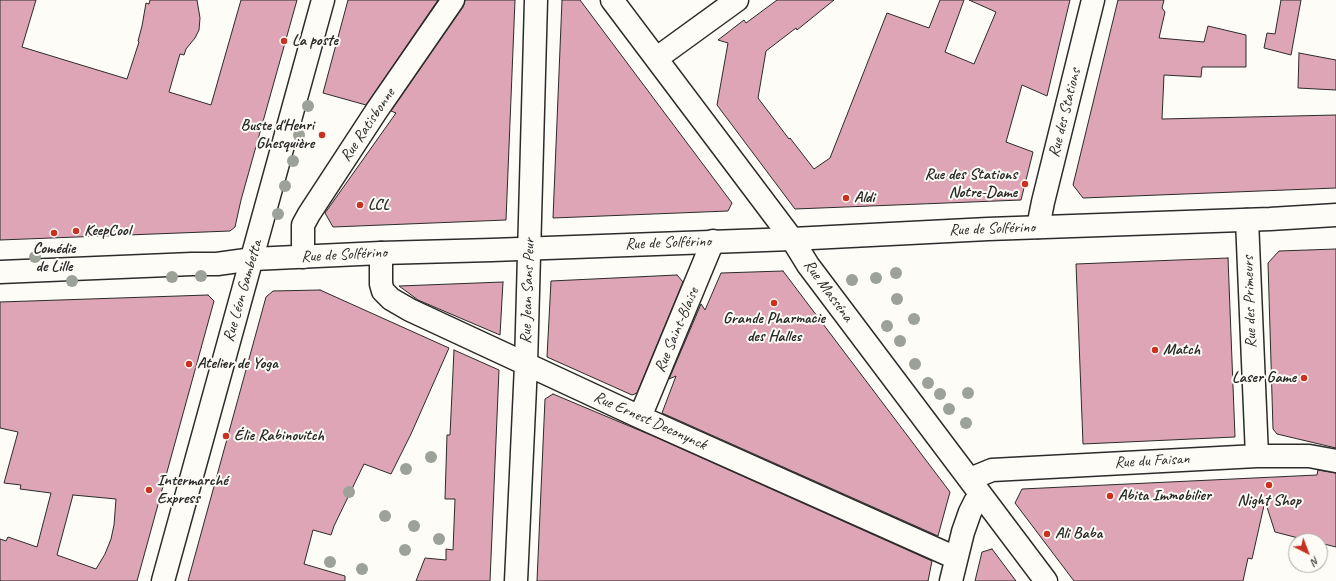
<!DOCTYPE html>
<meta charset="utf-8">
<style>
body{margin:0}
#map{position:relative;width:1336px;height:581px;overflow:hidden;background:#fdfcf7;font-family:Caveat,sans-serif}
canvas{display:block}
.north{position:absolute;left:1288px;top:533px;width:40px;height:40px;box-sizing:border-box;background:#fdfcf7;border:1px solid #a9a8a5;border-radius:50%;rotate:138deg;font-size:11px;font-weight:700;line-height:16px;text-align:center;color:#2b2b2b}
.north::after{content:'';display:block;margin:auto;width:14px;height:18px;background:#c8321e;clip-path:polygon(50% 0,100% 100%,50% 72%,0 100%)}
</style>
<div id="map">
<canvas width="1336" height="581"></canvas>
<div class="north">N</div>
</div>
<script>
const g = document.querySelector('canvas').getContext('2d');
g.lineJoin = 'round';
function fill(path, color) { g.fillStyle = color; g.fill(path, 'evenodd'); }
const shape = rows => new Path2D(rows.map(r => 'M' + r).join(''));
function strokePath(path, color, width, dash) { g.strokeStyle = color; g.lineWidth = width; g.lineCap = dash ? 'butt' : 'round'; g.setLineDash(dash || []); g.stroke(path); }
function drawText(font, color, halo, rows, align = 'center') {
  g.font = font + ' Caveat,sans-serif'; g.lineWidth = 4; g.setLineDash([]); g.textBaseline = 'middle'; g.strokeStyle = halo; g.fillStyle = color; for (const [text, x, y, turn = 0] of rows) {
    g.save(); g.translate(x, y); g.rotate((+turn || 0) * Math.PI / 180); g.textAlign = isNaN(turn) ? turn : align; if (halo) g.strokeText(text, 0, 0); g.fillText(text, 0, 0); g.restore();
  }
}
const building = shape([
 [0,0,36,0,22,47,127,79,139,42,138,41,142,26,146,3,149,4,150,0,197,0,200,18,199,30,195,38,186,49,184,55,180,54,169,92,211,105,241,0,297,0,241,200,235,227,230,231,0,240,0,0],
 [348,0,438,0,366,105,323,93,348,0],
 [465,0,515,0,506,220,333,227,325,213,396,113,391,111,463,7,465,0],
 [562,0,580,0,732,203,728,211,553,218,562,0],
 [777,0,834,0,797,30,796,28,766,51,758,98,789,139,790,138,814,169,830,158,887,13,929,28,940,0,964,0,945,52,974,64,996,12,969,0,1070,0,1047,96,1022,85,1006,142,1033,152,1021,200,795,209,717,105,728,43,718,40,744,20,746,23,777,0],
 [1118,0,1164,0,1162,8,1165,12,1159,38,1204,42,1208,26,1246,35,1246,67,1202,67,1201,77,1164,75,1162,119,1336,115,1336,188,1083,198,1073,185,1118,0],
 [1281,0,1301,0,1291,55,1264,48,1267,33,1275,34,1281,0],
 [1299,53,1336,60,1336,90,1298,88,1299,53],
 [1336,249,1336,448,1277,434,1273,429,1268,263,1279,251,1336,249],
 [1228,258,1235,437,1083,444,1076,264,1228,258],
 [783,271,950,492,938,536,662,413,676,376,669,379,701,304,705,310,721,273,783,271],
 [677,275,683,282,637,393,632,395,547,357,551,281,677,275],
 [503,282,500,335,418,300,399,286,503,282],
 [320,290,449,348,411,434,391,474,364,464,334,526,331,535,313,530,304,564,345,576,345,581,188,581,266,297,273,291,320,290],
 [208,295,214,301,137,581,0,581,0,539,6,541,8,537,37,547,51,493,20,489,21,485,4,483,18,432,0,428,0,302,208,295],
 [73,495,116,499,114,525,111,539,105,554,96,569,57,555,73,495],
 [454,350,499,370,490,581,416,581,425,558,446,560,446,549,453,550,455,499,445,499,447,435,450,435,454,350],
 [553,394,653,436,932,561,928,581,537,581,545,399,553,394],
 [1318,470,1336,473,1336,547,1320,543,1320,541,1310,541,1275,532,1265,501,1252,559,1248,558,1243,581,1074,581,1015,503,1022,489,1317,475,1318,470],
 [992,549,1016,581,975,581,982,552,992,549]
]);
fill(building, '#dea5b6');
strokePath(building, '#2b2b2b', 1);
const minor = shape([
 [612,0,792,239,808,265,1046,581],
 [657,58,737,0],
 [1247,220,1257,456],
 [1038,227,1043,202,1093,0],
 [381,253,381,284,383,291,391,299,410,310,640,417,956,558],
 [303,257,303,225,309,214,377,110,453,0],
 [640,417,713,241],
 [970,479,992,470,1257,456,1309,456,1336,461],
 [516,581,526,365,536,0],
 [951,581,963,532,970,512,975,502,982,497]
]);
const tertiary = shape([
 [163,581,323,0]
]);
const secondary = shape([
 [0,272,192,264,217,264,253,259,381,253,492,250,792,239,988,229,1270,219,1336,215]
]);
strokePath(minor, '#2b2b2b', 25);
strokePath(tertiary, '#2b2b2b', 25);
strokePath(secondary, '#2b2b2b', 25);
strokePath(minor, '#fdfcf7', 22);
strokePath(tertiary, '#fdfcf7', 22);
strokePath(secondary, '#fdfcf7', 22);
g.fillStyle = '#9ca297';
for (const [x, y] of [
 [308,106],
 [299,135],
 [293,161],
 [285,186],
 [278,214],
 [35,257],
 [896,273],
 [201,276],
 [172,277],
 [876,278],
 [852,280],
 [72,281],
 [897,299],
 [914,319],
 [887,326],
 [900,341],
 [915,364],
 [928,383],
 [968,393],
 [940,394],
 [949,409],
 [966,423],
 [431,457],
 [406,469],
 [349,492],
 [385,516],
 [414,526],
 [439,539],
 [405,550],
 [330,562],
 [362,569]
]) { g.beginPath(); g.arc(x, y, 6, 0, 2 * Math.PI); g.fill(); }
for (const [x, y, r, color] of [
 [284,41,4,"#c8321e"],
 [322,135,4,"#c8321e"],
 [1025,184,4,"#c8321e"],
 [846,198,4,"#c8321e"],
 [360,205,4,"#c8321e"],
 [76,231,4,"#c8321e"],
 [54,233,4,"#c8321e"],
 [774,303,4,"#c8321e"],
 [1155,350,4,"#c8321e"],
 [189,364,4,"#c8321e"],
 [1304,378,4,"#c8321e"],
 [226,436,4,"#c8321e"],
 [1269,485,4,"#c8321e"],
 [149,490,4,"#c8321e"],
 [1110,496,4,"#c8321e"],
 [1047,534,4,"#c8321e"]
]) { const dot = new Path2D(); dot.arc(x, y, r, 0, 2 * Math.PI); g.fillStyle = color; g.fill(dot); strokePath(dot, '#fdfcf7', 1.5); }
drawText('bold 16px', '#2b2b2b', '#fdfcf7', [
 ["La poste",292,41],
 ["Buste d'Henri",314,126,"right"],
 ["Ghesquière",314,144,"right"],
 ["Rue des Stations",1017,175,"right"],
 ["Notre-Dame",1017,193,"right"],
 ["Aldi",854,198],
 ["LCL",368,205],
 ["KeepCool",84,231],
 ["Comédie",54,249,"center"],
 ["de Lille",54,267,"center"],
 ["Grande Pharmacie",774,319,"center"],
 ["des Halles",774,337,"center"],
 ["Match",1163,350],
 ["Atelier de Yoga",197,364],
 ["Laser Game",1296,378,"right"],
 ["Élie Rabinovitch",234,436],
 ["Intermarché",157,481],
 ["Express",157,499],
 ["Abita Immobilier",1118,496],
 ["Night Shop",1269,501,"center"],
 ["Ali Baba",1055,534]
], 'left');
drawText('16px', '#2b2b2b', '#fdfcf7', [
 ["Rue des Stations",1065,113,-76],
 ["Rue Ratisbonne",368,125,-56],
 ["Rue de Solférino",992,229,-2],
 ["Rue de Solférino",668,243,-2],
 ["Rue de Solférino",344,255,-3],
 ["Rue Léon Gambetta",243,291,-74],
 ["Rue Jean Sans Peur",528,291,-88],
 ["Rue Masséna",828,291,54],
 ["Rue des Primeurs",1250,302,-92],
 ["Rue Saint-Blaise",677,330,-67],
 ["Rue Ernest Deconynck",650,421,24],
 ["Rue du Faisan",1152,461,-3]
]);
</script>
